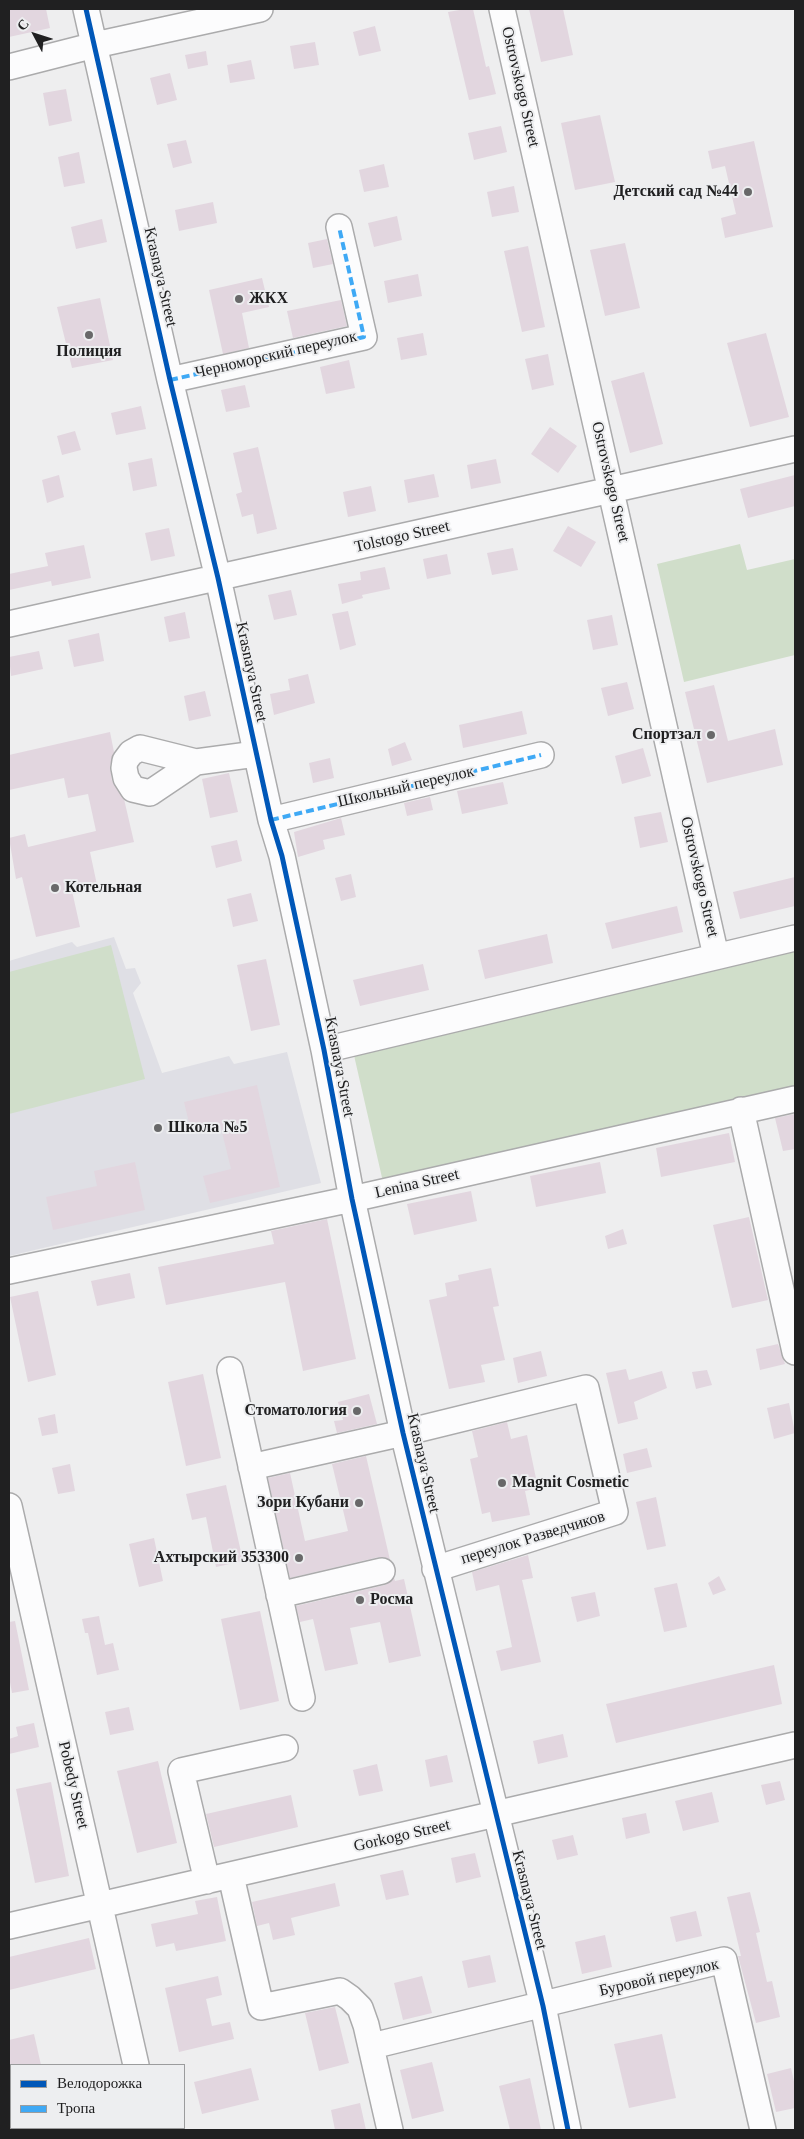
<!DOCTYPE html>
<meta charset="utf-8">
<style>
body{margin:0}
#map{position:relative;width:804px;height:2139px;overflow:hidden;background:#eeeeef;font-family:Georgia,serif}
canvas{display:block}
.frame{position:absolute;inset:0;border:10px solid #202021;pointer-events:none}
.legend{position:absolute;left:10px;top:2064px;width:175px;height:65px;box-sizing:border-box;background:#edeef0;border:1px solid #9b9c9d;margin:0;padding:6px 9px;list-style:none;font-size:15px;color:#202021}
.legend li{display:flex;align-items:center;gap:10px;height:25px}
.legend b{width:25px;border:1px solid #9b9c9d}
.north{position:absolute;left:10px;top:10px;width:50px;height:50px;-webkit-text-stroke:4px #edeef0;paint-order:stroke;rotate:310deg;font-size:14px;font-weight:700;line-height:20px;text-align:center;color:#202021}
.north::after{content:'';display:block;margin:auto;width:18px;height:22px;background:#202021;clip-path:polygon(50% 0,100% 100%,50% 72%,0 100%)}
</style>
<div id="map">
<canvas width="804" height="2139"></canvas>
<div class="frame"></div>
<ul class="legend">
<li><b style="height:6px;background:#0057b8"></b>Велодорожка</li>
<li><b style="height:6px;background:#3fa9f5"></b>Тропа</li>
</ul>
<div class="north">С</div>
</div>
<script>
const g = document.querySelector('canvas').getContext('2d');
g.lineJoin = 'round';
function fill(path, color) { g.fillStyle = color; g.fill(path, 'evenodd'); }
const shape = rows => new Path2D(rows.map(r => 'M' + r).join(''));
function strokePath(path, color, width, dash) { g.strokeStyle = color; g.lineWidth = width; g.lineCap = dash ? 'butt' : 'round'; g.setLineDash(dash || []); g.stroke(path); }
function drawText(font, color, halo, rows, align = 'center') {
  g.font = font + ' Georgia,serif'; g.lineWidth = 4; g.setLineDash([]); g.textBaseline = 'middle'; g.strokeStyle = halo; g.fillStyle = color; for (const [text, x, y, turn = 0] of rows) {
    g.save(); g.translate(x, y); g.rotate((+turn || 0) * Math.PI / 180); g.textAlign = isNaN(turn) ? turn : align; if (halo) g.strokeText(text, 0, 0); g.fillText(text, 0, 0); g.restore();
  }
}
fill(shape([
 [114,937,126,969,135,968,141,983,133,993,162,1073,229,1056,234,1064,287,1052,321,1183,9,1256,9,961,72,942,77,947]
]), '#dfdfe5');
fill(shape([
 [740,544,747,570,795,559,795,655,684,682,657,564],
 [111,945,145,1079,9,1114,9,972],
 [795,949,795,1094,383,1182,353,1051]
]), '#d0deca');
fill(shape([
 [9,9,46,9,50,28,9,37],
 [465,9,473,9,486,67,489,66,496,94,469,100,448,12],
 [529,9,563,9,573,55,541,62],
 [375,26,381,51,359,56,353,32],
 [315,42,319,65,294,69,290,46],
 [206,51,208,65,188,69,185,55],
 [251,60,255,79,230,83,227,65],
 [170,73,177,100,157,105,150,78],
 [66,89,72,121,49,126,43,93],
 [600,115,615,182,575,190,561,123],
 [501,126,507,152,474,160,468,133],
 [186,140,192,163,173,168,167,144],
 [754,141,773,227,725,238,721,218,736,214,725,166,712,169,708,151],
 [79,152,85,183,64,187,58,157],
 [384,164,389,187,364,192,359,170],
 [514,186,519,212,492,217,487,192],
 [213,202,217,223,179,231,175,210],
 [397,216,402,240,374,247,368,223],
 [102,219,107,242,76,249,71,227],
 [327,239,333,264,313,268,308,243],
 [625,243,640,308,605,316,590,250],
 [528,246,545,327,522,332,504,251],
 [418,274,422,296,388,303,384,281],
 [262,278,269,307,242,313,249,348,223,354,209,290],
 [100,298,113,360,72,368,57,307],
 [341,300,347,326,293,338,287,311],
 [423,333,427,355,401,360,397,338],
 [766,333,789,417,750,427,727,343],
 [548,354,554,385,532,390,525,359],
 [349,360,355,388,326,394,320,367],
 [644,372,663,444,630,453,611,381],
 [245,385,250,407,226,412,221,390],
 [141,406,146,429,116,435,111,413],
 [550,427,577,446,558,473,531,454],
 [75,431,81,450,62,455,57,436],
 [258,447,277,529,257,534,253,514,242,517,236,494,242,492,233,453],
 [152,458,157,486,133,491,128,463],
 [496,459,501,483,471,489,467,465],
 [434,474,439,497,408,503,404,480],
 [59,475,64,497,47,503,42,480],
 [795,475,795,506,748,518,740,489],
 [371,486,376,511,348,517,343,492],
 [568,526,596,542,581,567,553,551],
 [169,528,175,556,151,561,145,533],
 [84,545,91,578,52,586,51,581,9,590,9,574,48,566,45,553],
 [513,548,518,570,492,575,487,553],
 [447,554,451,574,427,579,423,559],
 [385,567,390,589,362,595,363,598,342,604,338,584,361,580,360,572],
 [291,590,297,615,274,620,268,595],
 [348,611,356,645,340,650,332,614],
 [185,612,190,638,169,642,164,617],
 [612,615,618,645,593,650,587,620],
 [99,633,104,661,74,667,68,640],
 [39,651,43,669,11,676,9,657],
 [308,674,315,703,274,715,270,694,290,690,288,679],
 [627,682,634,709,608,716,601,688],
 [714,685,728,741,775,729,783,765,707,783,685,692],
 [205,691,211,716,189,721,184,696],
 [522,711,527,734,463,748,459,725],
 [110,732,114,752,110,766,112,781,124,799,134,842,90,852,97,885,72,891,80,927,36,937,22,877,16,879,9,838,25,834,28,847,96,831,88,794,68,798,64,778,9,790,9,755],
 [405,742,412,760,392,766,388,749],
 [643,748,651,776,622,784,615,756],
 [330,758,334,778,313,783,309,763],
 [229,773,238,812,210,818,202,779],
 [503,782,508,804,462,814,457,791],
 [430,797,433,810,407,816,404,803],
 [661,812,668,842,640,848,634,817],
 [341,818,345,835,323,840,325,849,298,857,294,832],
 [237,840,242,861,216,868,211,846],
 [351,874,356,897,341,901,335,878],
 [795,877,795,906,740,919,733,892],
 [251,893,258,921,233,927,227,899],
 [677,906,683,932,612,949,605,923],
 [547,934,553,963,485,979,478,950],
 [266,959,280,1025,251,1031,237,965],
 [423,964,429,990,360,1006,353,980],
 [257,1085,280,1187,210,1203,203,1176,231,1169,220,1124,191,1131,184,1102],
 [795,1114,795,1149,783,1151,775,1118],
 [729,1133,735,1162,661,1177,656,1148],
 [135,1162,145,1210,53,1230,46,1197,97,1186,94,1171],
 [600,1162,606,1193,536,1207,530,1176],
 [471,1191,477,1221,414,1235,407,1204],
 [749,1217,768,1300,732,1308,713,1225],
 [327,1219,356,1359,303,1371,285,1282,166,1305,158,1267,274,1244,271,1231],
 [623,1229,627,1244,608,1249,605,1236],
 [491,1268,499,1306,493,1307,505,1360,481,1365,485,1382,449,1389,429,1300,447,1296,445,1283,459,1280,458,1275],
 [130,1273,135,1298,97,1306,91,1281],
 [38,1291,56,1375,28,1382,10,1297],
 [778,1344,785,1364,760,1370,756,1349],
 [541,1351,547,1376,518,1383,513,1358],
 [626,1369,629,1380,662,1371,667,1388,634,1402,638,1419,618,1424,606,1373],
 [707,1370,712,1385,696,1389,692,1372],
 [203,1374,221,1458,186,1466,168,1382],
 [369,1394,377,1424,337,1433,334,1421,343,1420,338,1402],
 [789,1403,795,1433,774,1439,767,1408],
 [55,1414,58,1433,42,1436,38,1418],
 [507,1422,511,1439,527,1435,538,1488,525,1491,530,1515,492,1522,490,1512,482,1514,470,1459,478,1457,472,1431],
 [647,1448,652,1467,627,1473,623,1454],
 [366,1456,390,1560,379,1557,290,1578,268,1478,290,1473,305,1541,348,1531,332,1464],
 [70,1464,75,1491,58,1494,52,1468],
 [226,1485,243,1561,216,1567,206,1517,192,1520,186,1494],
 [656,1497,666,1546,647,1550,636,1502],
 [154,1538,163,1581,139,1587,129,1544],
 [528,1555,533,1578,522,1580,541,1662,501,1671,496,1651,512,1647,499,1585,476,1591,472,1572],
 [719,1576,726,1590,713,1595,708,1583],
 [394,1578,395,1581,404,1579,421,1656,389,1663,380,1622,350,1628,358,1664,325,1671,313,1619,300,1622,296,1606,385,1585],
 [677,1583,687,1627,664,1632,654,1588],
 [595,1592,600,1616,577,1622,571,1597],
 [260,1611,279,1701,240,1710,221,1619],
 [99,1616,105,1645,113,1643,119,1670,97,1675,88,1633,85,1633,82,1619],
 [15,1621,29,1690,12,1693,9,1677,9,1622],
 [774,1665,782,1704,616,1743,606,1704],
 [129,1707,134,1730,110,1735,105,1712],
 [34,1723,39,1747,9,1754,9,1739,18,1736,16,1727],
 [563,1734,568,1757,538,1764,533,1741],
 [447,1755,453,1782,430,1787,425,1760],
 [158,1761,177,1843,137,1853,117,1771],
 [377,1764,383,1791,359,1796,353,1770],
 [780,1781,785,1800,766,1805,761,1785],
 [51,1782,69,1876,35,1883,16,1789],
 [712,1792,719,1822,683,1831,675,1801],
 [291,1795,298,1827,214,1847,206,1814],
 [646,1813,650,1833,626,1839,622,1818],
 [573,1835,578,1855,557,1860,552,1840],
 [475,1853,481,1877,456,1883,451,1858],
 [403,1870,409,1895,386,1900,380,1875],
 [335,1883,340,1906,291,1918,295,1935,273,1940,269,1923,257,1926,252,1902],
 [750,1892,760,1932,756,1933,767,1982,772,1981,780,2017,756,2023,738,1956,741,1956,727,1897],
 [217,1897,226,1941,176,1951,174,1943,156,1947,151,1924,198,1914,195,1901],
 [696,1911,702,1936,676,1942,670,1917],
 [605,1935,612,1967,582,1974,575,1942],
 [89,1938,96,1969,9,1990,9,1957],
 [490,1955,496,1982,468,1988,462,1961],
 [218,1976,222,1995,206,1999,212,2026,230,2022,234,2039,179,2052,165,1988],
 [422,1976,432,2013,403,2020,394,1983],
 [335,2007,349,2063,319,2071,305,2013],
 [34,2034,41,2065,9,2065,9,2040],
 [662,2034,676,2098,629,2108,614,2044],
 [432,2062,444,2111,412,2119,400,2070],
 [251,2068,259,2100,202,2114,194,2082],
 [791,2068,795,2086,795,2108,776,2112,767,2074],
 [530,2078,541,2130,510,2130,499,2086],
 [360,2103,366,2130,335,2130,331,2110]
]), '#e2d6df');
const minor = shape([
 [86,9,170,380,218,578,271,820,282,856,324,1050,352,1199,403,1433,543,2006,568,2130],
 [502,9,716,956],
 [9,67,95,45,260,9],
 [170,380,364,337,339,227],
 [9,624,795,449],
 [196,762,150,793,133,789,126,778,124,768,125,761,131,753,140,748,196,762,256,754],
 [271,820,541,755],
 [324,1050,795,938],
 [741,1110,795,1352],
 [9,1271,352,1199,795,1099],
 [230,1370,302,1698],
 [251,1467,403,1433,586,1388,615,1512,435,1569],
 [9,1506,136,2065],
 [279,1595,382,1571],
 [231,1876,261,2007,340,1991,350,1998,360,2008,366,2025,390,2130],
 [207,1881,181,1771,285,1748],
 [9,1926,795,1745],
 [372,2046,724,1960,763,2130],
 [150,2128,150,2130]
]);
strokePath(minor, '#ababac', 28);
strokePath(minor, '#fcfcfd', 25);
strokePath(shape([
 [170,380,364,337,339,227],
 [271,820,541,755]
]), '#3fa9f5', 4, [8, 4]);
strokePath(shape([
 [86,9,170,380,218,578,271,820,282,856,324,1050,352,1199,403,1433,543,2006,568,2130]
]), '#0057b8', 5);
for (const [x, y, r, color] of [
 [748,192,5,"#686869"],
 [239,299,5,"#686869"],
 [89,335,5,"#686869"],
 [711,735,5,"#686869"],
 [55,888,5,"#686869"],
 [158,1128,5,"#686869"],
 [357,1411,5,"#686869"],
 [502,1483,5,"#686869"],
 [359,1503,5,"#686869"],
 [299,1558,5,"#686869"],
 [360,1600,5,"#686869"]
]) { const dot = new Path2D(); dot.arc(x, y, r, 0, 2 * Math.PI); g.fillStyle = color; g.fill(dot); strokePath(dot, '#edeef0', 2); }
drawText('16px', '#202021', '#edeef0', [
 ["Ostrovskogo Street",520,87,77],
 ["Krasnaya Street",160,277,77],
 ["Черноморский переулок",276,355,-13],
 ["Ostrovskogo Street",610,482,77],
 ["Tolstogo Street",402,537,-13],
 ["Krasnaya Street",251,672,78],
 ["Школьный переулок",406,787,-13],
 ["Ostrovskogo Street",699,877,77],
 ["Krasnaya Street",339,1067,79],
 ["Lenina Street",417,1184,-13],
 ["Krasnaya Street",423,1463,77],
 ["переулок Разведчиков",533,1538,-17],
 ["Pobedy Street",73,1785,77],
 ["Gorkogo Street",402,1836,-13],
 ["Krasnaya Street",529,1900,76],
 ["Буровой переулок",659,1978,-13]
]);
drawText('bold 16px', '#202021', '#edeef0', [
 ["Детский сад №44",738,192],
 ["ЖКХ",249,299,"left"],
 ["Полиция",89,352,"center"],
 ["Спортзал",701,735],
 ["Котельная",65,888,"left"],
 ["Школа №5",168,1128,"left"],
 ["Стоматология",347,1411],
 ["Magnit Cosmetic",512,1483,"left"],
 ["Зори Кубани",349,1503],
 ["Ахтырский 353300",289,1558],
 ["Росма",370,1600,"left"]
], 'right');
</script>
